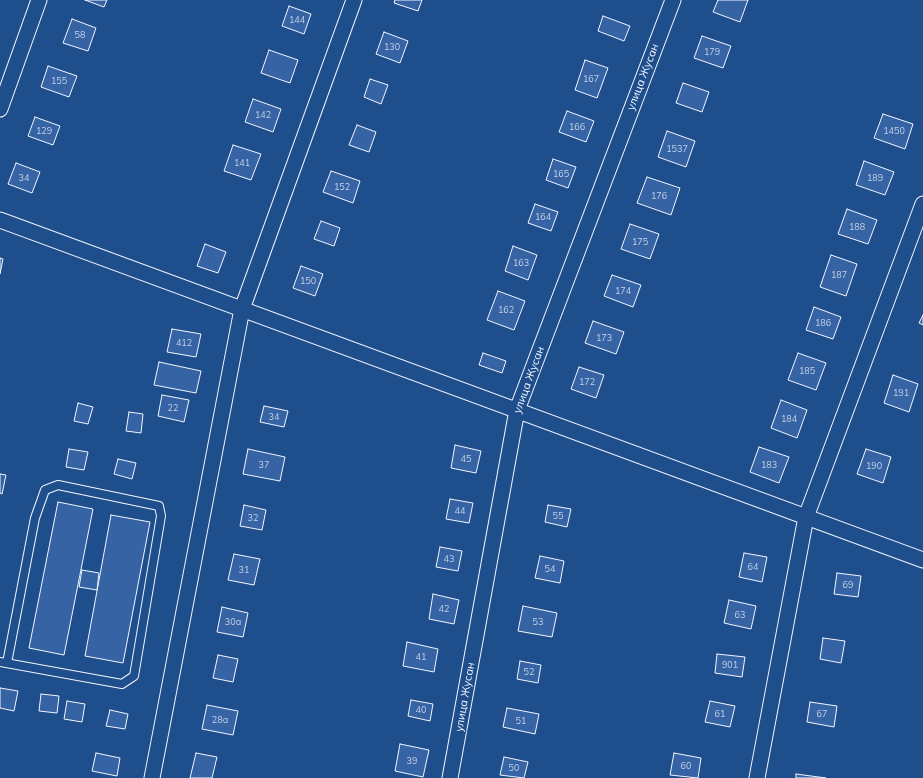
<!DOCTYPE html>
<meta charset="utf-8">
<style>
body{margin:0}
canvas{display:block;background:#1f4e8c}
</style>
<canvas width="923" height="778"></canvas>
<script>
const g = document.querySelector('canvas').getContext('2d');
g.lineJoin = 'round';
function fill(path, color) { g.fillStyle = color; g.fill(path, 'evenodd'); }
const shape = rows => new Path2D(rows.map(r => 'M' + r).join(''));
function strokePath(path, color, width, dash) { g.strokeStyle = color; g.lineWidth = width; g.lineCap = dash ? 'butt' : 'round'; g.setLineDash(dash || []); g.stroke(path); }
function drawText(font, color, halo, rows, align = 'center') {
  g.font = font + ' Mulish,sans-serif'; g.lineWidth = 3; g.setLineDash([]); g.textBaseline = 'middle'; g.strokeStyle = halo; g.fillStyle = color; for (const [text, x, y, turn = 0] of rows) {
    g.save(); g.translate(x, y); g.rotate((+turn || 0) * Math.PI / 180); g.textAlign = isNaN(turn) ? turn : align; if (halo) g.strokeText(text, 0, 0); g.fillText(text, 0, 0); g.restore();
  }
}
const building = shape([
 [85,0,107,0,104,7,85,0],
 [395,0,422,0,418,11,394,3,395,0],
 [718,0,748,0,740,22,713,12,718,0],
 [289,6,311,14,304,34,282,26,289,6],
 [603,16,630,26,624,41,598,31,603,16],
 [72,19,96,28,88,51,63,43,72,19],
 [384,32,408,41,400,63,376,54,384,32],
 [702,36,731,46,723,68,694,58,702,36],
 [269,50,298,60,290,83,261,73,269,50],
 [585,60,608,68,597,98,575,90,585,60],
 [48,66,77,76,69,97,41,87,48,66],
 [370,79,388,85,381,104,364,97,370,79],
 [683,83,709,92,702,112,676,103,683,83],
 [253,99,281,109,273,132,245,122,253,99],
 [567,111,594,121,586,142,559,132,567,111],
 [883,114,913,124,905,149,874,138,883,114],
 [35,117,60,126,53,145,28,136,35,117],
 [357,125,376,132,369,152,349,145,357,125],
 [667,131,695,141,686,167,658,157,667,131],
 [233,145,261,154,251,180,224,171,233,145],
 [553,159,576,167,568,188,546,180,553,159],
 [864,161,894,172,885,195,856,185,864,161],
 [16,163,40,172,32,193,8,184,16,163],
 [331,171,360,181,353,203,323,192,331,171],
 [647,177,680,188,671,215,637,203,647,177],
 [535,204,558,212,551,231,528,223,535,204],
 [847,209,877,220,868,244,838,234,847,209],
 [321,221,340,228,334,246,314,239,321,221],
 [630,224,659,234,650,259,621,249,630,224],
 [205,244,226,252,218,273,197,266,205,244],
 [513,246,537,255,528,280,505,271,513,246],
 [831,255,857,264,846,296,820,287,831,255],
 [0,258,3,259,0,274,0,258],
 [301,266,323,274,315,296,293,288,301,266],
 [612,275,641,285,633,307,604,296,612,275],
 [498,291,525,301,514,330,487,320,498,291],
 [814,307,841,317,833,339,806,330,814,307],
 [923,315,923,325,919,323,923,315],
 [593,321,624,332,616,354,585,343,593,321],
 [172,329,201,334,196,357,167,352,172,329],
 [483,353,506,361,502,373,479,365,483,353],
 [798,353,826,363,816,390,788,380,798,353],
 [159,362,201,371,196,393,154,385,159,362],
 [579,367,604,375,596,398,571,389,579,367],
 [893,375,918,384,909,412,884,403,893,375],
 [162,395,189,400,184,422,158,416,162,395],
 [781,400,807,410,797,438,771,428,781,400],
 [78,403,93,407,88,424,74,421,78,403],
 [264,406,288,411,284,427,260,422,264,406],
 [129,412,143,414,141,433,126,431,129,412],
 [455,445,481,451,476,473,451,468,455,445],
 [759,447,789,457,779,483,750,472,759,447],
 [69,449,88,452,84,470,66,467,69,449],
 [248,449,285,457,280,481,243,474,248,449],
 [866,449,891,457,883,483,857,474,866,449],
 [118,459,136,463,132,479,114,474,118,459],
 [0,474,6,475,2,494,0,493,0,474],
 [450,499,473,503,469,523,446,519,450,499],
 [58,502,93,509,64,655,29,648,58,502],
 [244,505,266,510,262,530,240,526,244,505],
 [548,505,571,509,567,527,545,522,548,505],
 [111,515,150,522,123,663,85,656,111,515],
 [440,547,462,551,458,571,436,567,440,547],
 [744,553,767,557,762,582,739,577,744,553],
 [234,554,260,559,254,585,228,580,234,554],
 [540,556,564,561,560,583,535,578,540,556],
 [82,570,99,573,97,590,79,587,82,570],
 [837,573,861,576,858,597,834,594,837,573],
 [433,594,459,600,454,624,429,619,433,594],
 [729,600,756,606,751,629,724,623,729,600],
 [523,606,557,613,552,637,518,631,523,606],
 [222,607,248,613,243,637,217,632,222,607],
 [823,638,845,641,841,663,820,659,823,638],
 [407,642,438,649,434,672,403,666,407,642],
 [717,654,745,657,742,677,715,673,717,654],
 [218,655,238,659,233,682,213,678,218,655],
 [520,661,541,665,538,683,517,679,520,661],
 [0,688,18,691,14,711,0,708,0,688],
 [41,694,59,696,57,713,39,711,41,694],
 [411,700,433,704,430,721,408,716,411,700],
 [67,701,85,704,82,722,64,719,67,701],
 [710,701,735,706,730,727,705,722,710,701],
 [810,702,837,706,834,727,807,722,810,702],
 [207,705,238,711,233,735,202,729,207,705],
 [507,708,539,714,535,734,503,727,507,708],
 [110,710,128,714,125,729,106,726,110,710],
 [400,744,429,750,423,777,395,771,400,744],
 [96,753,120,758,117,776,92,771,96,753],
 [196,753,217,757,212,778,190,778,196,753],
 [674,753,701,758,698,778,670,775,674,753],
 [504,757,528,762,524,778,500,775,504,757],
 [796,774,826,778,796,778,796,774]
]);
fill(building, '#3563a3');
strokePath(building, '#f2f6ff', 1);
const service = shape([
 [0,662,122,684,134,676,161,516,159,506,58,485,45,490,35,518,7,663]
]);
const minor = shape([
 [0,109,39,0],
 [0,220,923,560],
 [152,778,242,309,354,0],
 [450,778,517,410,673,0],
 [757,778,806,517,923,204]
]);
strokePath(service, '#f2f6ff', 10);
strokePath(minor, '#f2f6ff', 17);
strokePath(service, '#1f4e8c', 8);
strokePath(minor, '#1f4e8c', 15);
drawText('9px', '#c3d1e8', null, [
 ["144",297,20],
 ["58",80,35],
 ["130",392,47],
 ["179",712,52],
 ["167",591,79],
 ["155",59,81],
 ["142",263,115],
 ["166",577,127],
 ["129",44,131],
 ["1450",894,131],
 ["1537",677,149],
 ["141",242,163],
 ["165",561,174],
 ["34",24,178],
 ["189",875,178],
 ["152",342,187],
 ["176",659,196],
 ["164",543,217],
 ["188",857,227],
 ["175",640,242],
 ["163",521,263],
 ["187",839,275],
 ["150",308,281],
 ["174",623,291],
 ["162",506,310],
 ["186",823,323],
 ["173",604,338],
 ["412",184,343],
 ["185",807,371],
 ["172",587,382],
 ["191",901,393],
 ["22",173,408],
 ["34",274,417],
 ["184",789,419],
 ["45",466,459],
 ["37",264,465],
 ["183",769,465],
 ["190",874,466],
 ["44",460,511],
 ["55",558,516],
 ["32",253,518],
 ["43",449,559],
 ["64",753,567],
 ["54",550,569],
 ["31",244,570],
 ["69",848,585],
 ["42",444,609],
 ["63",740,615],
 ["30а",233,622],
 ["53",538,622],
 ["41",421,657],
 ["901",730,665],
 ["52",529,672],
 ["40",421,710],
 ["61",720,714],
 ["67",822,714],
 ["28а",220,720],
 ["51",521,721],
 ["39",412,761],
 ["60",686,766],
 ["50",514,768]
]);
drawText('11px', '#f2f6ff', '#1f4e8c', [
 ["улица Жусан",643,77,-69],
 ["улица Жусан",529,380,-70],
 ["улица Жусан",465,697,-80]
]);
</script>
